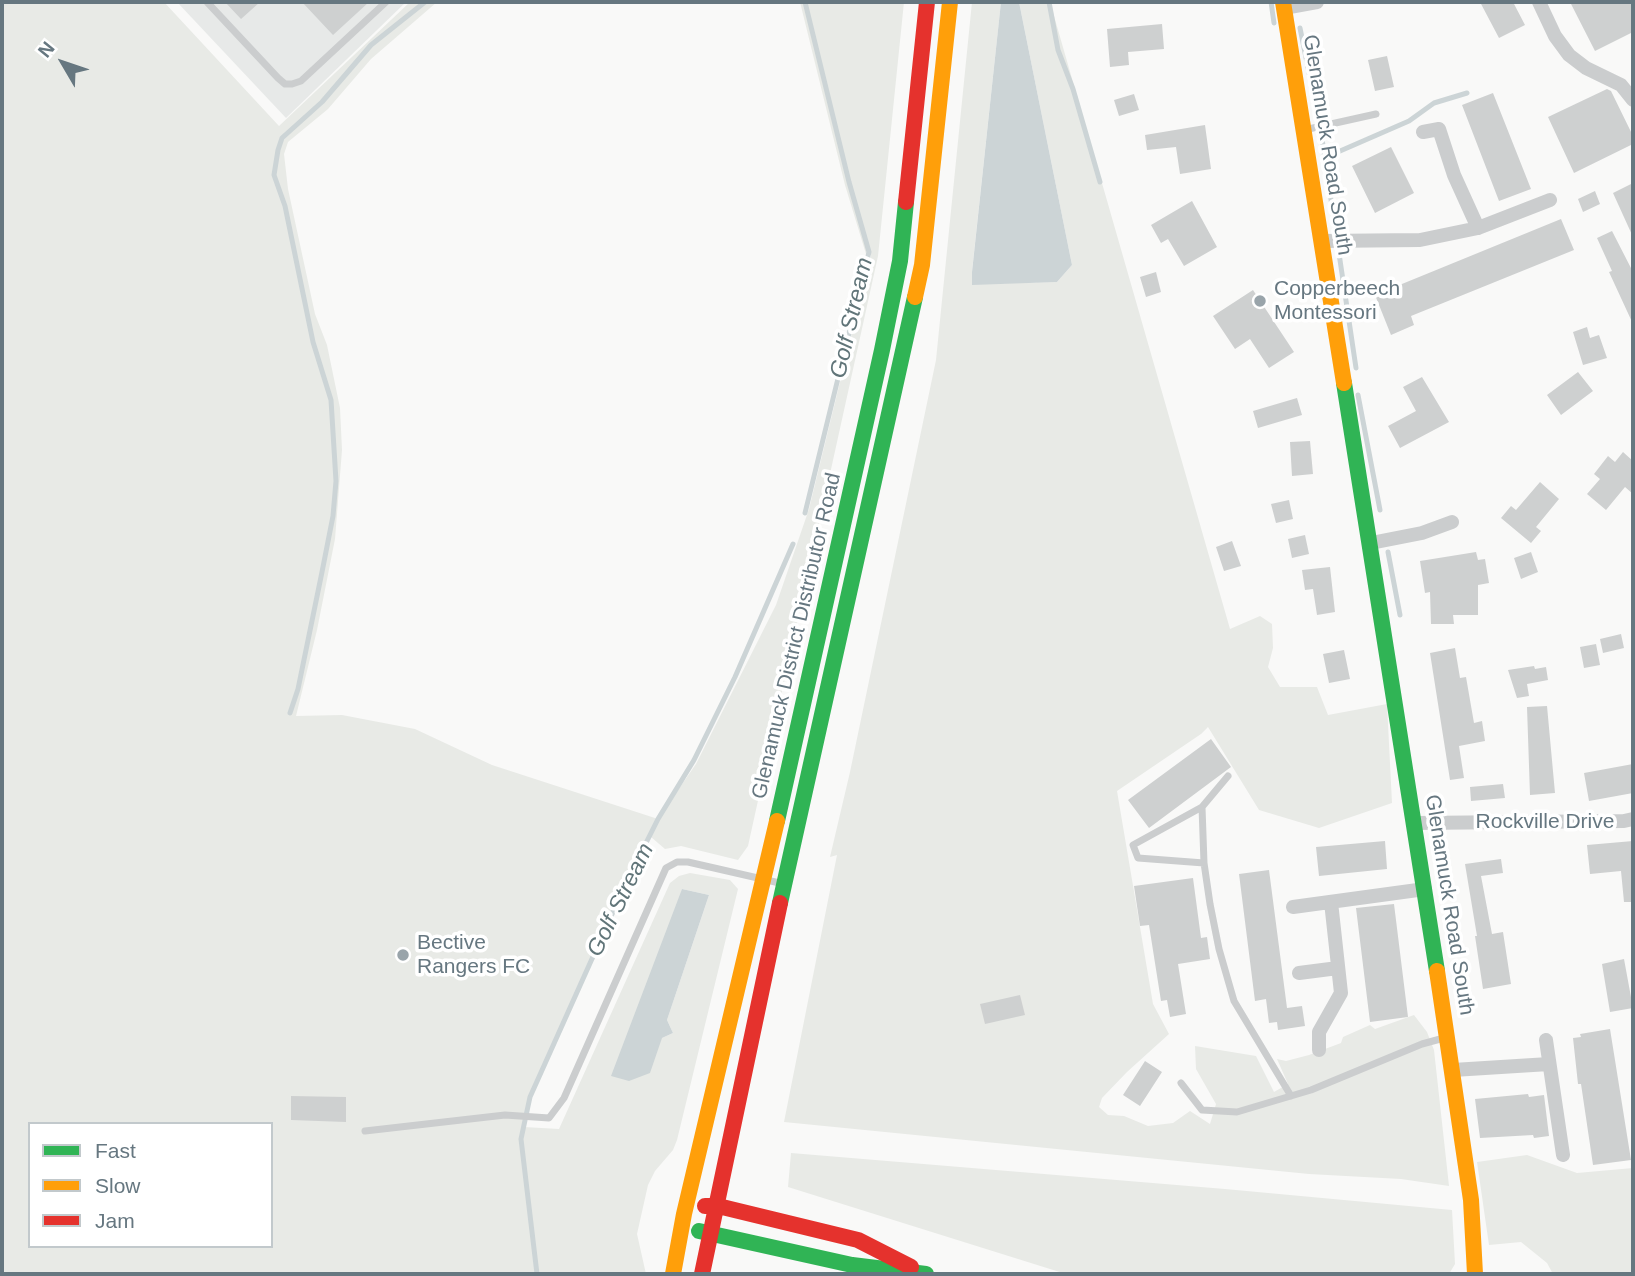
<!DOCTYPE html>
<style>
body{margin:0}
#map{position:relative;width:1635px;height:1276px;overflow:hidden;background:#f9f9f8;font-family:Arial,sans-serif}
canvas{display:block}
.frame{position:absolute;inset:0;border:4px solid #667780;pointer-events:none}
.legend{position:absolute;left:28px;top:1122px;width:245px;height:126px;box-sizing:border-box;background:#fff;border:2px solid #c2c9cc;margin:0;padding:9px 12px;list-style:none;font-size:21px;color:#667780}
.legend li{display:flex;align-items:center;gap:14px;height:35px}
.legend b{width:35px;border:2px solid #c2c9cc}
.north{position:absolute;left:28px;top:28px;width:70px;height:70px;-webkit-text-stroke:5px #fff;paint-order:stroke;rotate:309deg;font-size:19px;font-weight:700;line-height:28px;text-align:center;color:#667780}
.north::after{content:'';display:block;margin:auto;width:24px;height:32px;background:#667780;clip-path:polygon(50% 0,100% 100%,50% 72%,0 100%)}
</style>
<div id="map">
<canvas width="1635" height="1276"></canvas>
<div class="frame"></div>
<ul class="legend">
<li><b style="height:9px;background:#30b455"></b>Fast</li>
<li><b style="height:9px;background:#ff9f0a"></b>Slow</li>
<li><b style="height:9px;background:#e5322d"></b>Jam</li>
</ul>
<div class="north">N</div>
</div>
<script>
const g = document.querySelector('canvas').getContext('2d');
g.lineJoin = 'round';
function fill(path, color) { g.fillStyle = color; g.fill(path, 'evenodd'); }
const shape = rows => new Path2D(rows.map(r => 'M' + r).join(''));
function strokePath(path, color, width, dash) { g.strokeStyle = color; g.lineWidth = width; g.lineCap = dash ? 'butt' : 'round'; g.setLineDash(dash || []); g.stroke(path); }
function drawText(font, color, halo, rows, align = 'center') {
  g.font = font + ' Arial,sans-serif'; g.lineWidth = 7; g.setLineDash([]); g.textBaseline = 'middle'; g.strokeStyle = halo; g.fillStyle = color; for (const [text, x, y, turn = 0] of rows) {
    g.save(); g.translate(x, y); g.rotate((+turn || 0) * Math.PI / 180); g.textAlign = isNaN(turn) ? turn : align; if (halo) g.strokeText(text, 0, 0); g.fillText(text, 0, 0); g.restore();
  }
}
fill(shape([
 [177,2,406,2,286,118]
]), '#e7e9e8');
fill(shape([
 [2,2,164,2,279,126,410,2,437,2,371,59,328,109,288,142,284,154,288,189,315,314,327,345,340,408,342,450,335,539,317,630,296,716,342,715,415,729,492,765,658,819,696,764,776,605,809,509,871,255,866,254,845,185,800,2,904,2,878,256,748,846,738,860,681,846,665,849,651,837,626,883,530,1097,524,1127,559,1129,670,883,679,876,690,873,730,880,738,889,677,1140,673,1150,655,1171,648,1185,637,1234,646,1274,2,1274],
 [682,889,709,895,667,1020,673,1033,662,1038],
 [30,1124,271,1124,271,1246,30,1246],
 [972,2,1001,2,972,271,972,284,1057,282,1072,265,1019,2,1050,2,1230,629,1260,616,1272,624,1273,648,1268,667,1280,687,1317,687,1328,715,1387,704,1392,803,1319,828,1259,810,1208,727,1201,734,1117,791,1153,1004,1169,1034,1127,1072,1102,1098,1099,1107,1108,1115,1124,1116,1148,1126,1173,1123,1190,1111,1210,1124,1216,1104,1196,1069,1195,1046,1256,1056,1274,1092,1288,1084,1277,1059,1286,1061,1309,1055,1341,1043,1343,1037,1370,1025,1375,1029,1414,1015,1427,1032,1434,1050,1449,1186,1401,1179,1309,1174,784,1122,837,855,830,857,850,772,936,360],
 [791,1153,1225,1189,1452,1210,1455,1264,1449,1274,1066,1274,788,1187],
 [1527,1155,1577,1173,1633,1168,1633,1274,1553,1274,1547,1263,1521,1242,1489,1245,1477,1162]
]), '#e8eae6');
fill(shape([
 [1001,2,1019,2,1072,265,1057,282,972,285,972,272],
 [682,889,709,895,667,1020,673,1033,662,1038,650,1073,629,1081,611,1076]
]), '#ccd4d6');
strokePath(shape([
 [805,2,849,182,869,252,805,513],
 [1049,2,1058,50,1073,89,1100,182],
 [1271,2,1274,23],
 [1300,28,1319,122],
 [1321,132,1356,368],
 [1324,158,1409,121,1434,103,1467,93],
 [1358,395,1380,510],
 [1388,552,1400,615],
 [290,713,298,689,322,572,333,516,336,481,331,400,313,342,285,206,274,175,278,150,282,138,322,102,371,45,425,2],
 [537,1274,521,1139,530,1097,626,883,658,819,694,760,735,677,793,544]
]), '#ccd4d6', 5);
fill(shape([
 [225,2,260,2,241,19],
 [302,2,369,2,333,35],
 [1480,2,1513,2,1525,25,1499,38],
 [1570,2,1633,2,1633,32,1595,51],
 [1162,24,1164,49,1128,52,1129,65,1110,67,1107,29],
 [1387,56,1394,87,1375,91,1368,60],
 [1607,89,1611,91,1633,136,1633,144,1574,173,1548,117],
 [1493,93,1531,189,1499,201,1462,105],
 [1134,94,1139,110,1119,116,1114,100],
 [1205,125,1211,169,1180,174,1176,147,1147,150,1145,135],
 [1391,147,1414,193,1375,213,1352,166],
 [1633,183,1633,237,1613,193],
 [1595,191,1600,204,1583,212,1578,199],
 [1192,201,1217,247,1184,266,1168,239,1161,243,1151,225],
 [1561,219,1574,250,1411,316,1414,325,1391,335,1375,295],
 [1612,231,1633,272,1633,324,1609,272,1612,271,1597,238],
 [1156,272,1161,292,1146,297,1140,277],
 [1253,290,1294,352,1269,368,1250,339,1235,349,1213,316],
 [1587,327,1590,338,1599,335,1607,358,1583,365,1573,332],
 [1578,372,1593,391,1561,415,1547,395],
 [1422,377,1449,422,1400,448,1388,426,1416,411,1403,387],
 [1297,398,1302,415,1258,428,1253,411],
 [1310,441,1313,474,1292,476,1290,442],
 [1623,452,1633,461,1633,494,1625,487,1606,510,1587,494,1600,479,1594,474,1608,456,1615,462],
 [1540,482,1559,499,1536,527,1541,531,1531,543,1501,518,1511,506,1516,510],
 [1289,500,1293,519,1276,523,1271,504],
 [1305,535,1309,554,1292,558,1288,539],
 [1232,541,1241,566,1224,571,1216,547],
 [1476,552,1478,560,1485,559,1489,583,1478,585,1478,615,1453,615,1454,624,1431,624,1430,592,1425,593,1420,561],
 [1531,552,1538,572,1521,579,1514,558],
 [1330,567,1335,612,1317,615,1313,589,1305,590,1302,570],
 [1621,634,1624,648,1603,653,1600,639],
 [1596,644,1600,665,1584,668,1580,647],
 [1455,648,1460,678,1466,677,1474,723,1482,721,1485,741,1459,746,1464,778,1450,780,1430,653],
 [1344,650,1350,679,1329,683,1323,654],
 [1534,666,1535,669,1546,667,1548,680,1527,684,1529,696,1517,698,1508,670],
 [1547,706,1555,793,1530,795,1527,707],
 [1211,739,1231,767,1149,828,1128,800],
 [1633,764,1633,793,1589,801,1584,773],
 [1503,784,1505,798,1471,801,1470,787],
 [1385,841,1387,869,1319,876,1316,847],
 [1633,841,1633,902,1624,902,1621,871,1590,874,1587,845],
 [1501,859,1503,873,1481,876,1492,934,1503,932,1511,984,1483,989,1475,936,1477,936,1465,864],
 [1269,870,1287,1008,1302,1006,1305,1026,1278,1030,1277,1022,1269,1023,1266,999,1255,1001,1239,874],
 [1193,878,1201,938,1207,937,1210,959,1178,964,1186,1014,1170,1017,1167,1000,1161,1001,1149,925,1140,926,1134,886],
 [1394,904,1408,1017,1370,1022,1356,908],
 [1624,959,1633,1008,1610,1012,1602,964],
 [1020,995,1025,1015,985,1024,980,1004],
 [1610,1029,1631,1160,1593,1165,1581,1084,1578,1084,1573,1038,1581,1037,1580,1034],
 [1145,1061,1162,1072,1140,1106,1123,1095],
 [1528,1094,1529,1097,1544,1095,1549,1136,1534,1138,1533,1135,1480,1138,1475,1099],
 [291,1096,346,1097,346,1122,291,1120]
]), '#ced0d0');
strokePath(shape([
 [207,2,278,78,285,84,292,84,301,81,386,2],
 [1304,130,1376,114],
 [1228,776,1202,807,1204,863,1210,904,1219,949,1234,1001,1291,1096],
 [1202,807,1133,845,1138,858,1204,863],
 [1181,1083,1202,1110,1237,1112,1311,1090,1422,1044,1444,1038],
 [365,1131,505,1115,549,1118,564,1098,666,868,677,862,688,862,784,884]
]), '#cbcdce', 7);
strokePath(shape([
 [1539,2,1555,36,1569,55,1586,68,1621,85,1633,100],
 [1284,8,1317,2],
 [1423,132,1439,129,1454,175,1478,228],
 [1322,241,1420,240,1478,228,1550,200],
 [1371,543,1422,533,1452,522],
 [1415,823,1624,821,1633,819],
 [1293,907,1425,889],
 [1299,973,1338,968],
 [1546,1040,1563,1155],
 [1319,1050,1319,1032,1341,993,1331,902],
 [1453,1070,1549,1064]
]), '#cbcdce', 14);
strokePath(shape([
 [1344,383,1437,971],
 [777,821,882,350,900,261,906,202],
 [780,903,915,297],
 [699,1231,852,1265,926,1274]
]), '#30b455', 16);
strokePath(shape([
 [1283,2,1344,383],
 [915,297,922,265,950,2],
 [1437,971,1471,1200,1475,1274],
 [673,1274,684,1214,777,821]
]), '#ff9f0a', 16);
strokePath(shape([
 [906,202,927,2],
 [705,1206,718,1206,858,1240,911,1267],
 [702,1274,780,903]
]), '#e5322d', 16);
for (const [x, y, r, color] of [
 [1260,301,7,"#99a4aa"],
 [403,955,7,"#99a4aa"]
]) { const dot = new Path2D(); dot.arc(x, y, r, 0, 2 * Math.PI); g.fillStyle = color; g.fill(dot); strokePath(dot, '#fff', 2.5); }
drawText('21px', '#667780', '#fff', [
 ["Glenamuck Road South",1327,145,81],
 ["Glenamuck District Distributor Road",797,636,-77],
 ["Rockville Drive",1545,822],
 ["Glenamuck Road South",1449,905,81]
]);
drawText('21px', '#667780', '#fff', [
 ["Copperbeech",1274,289],
 ["Montessori",1274,313],
 ["Bective",417,943],
 ["Rangers FC",417,967]
], 'left');
drawText('italic 23px', '#617579', '#fff', [
 ["Golf Stream",852,318,-77],
 ["Golf Stream",621,900,-64]
]);
</script>
